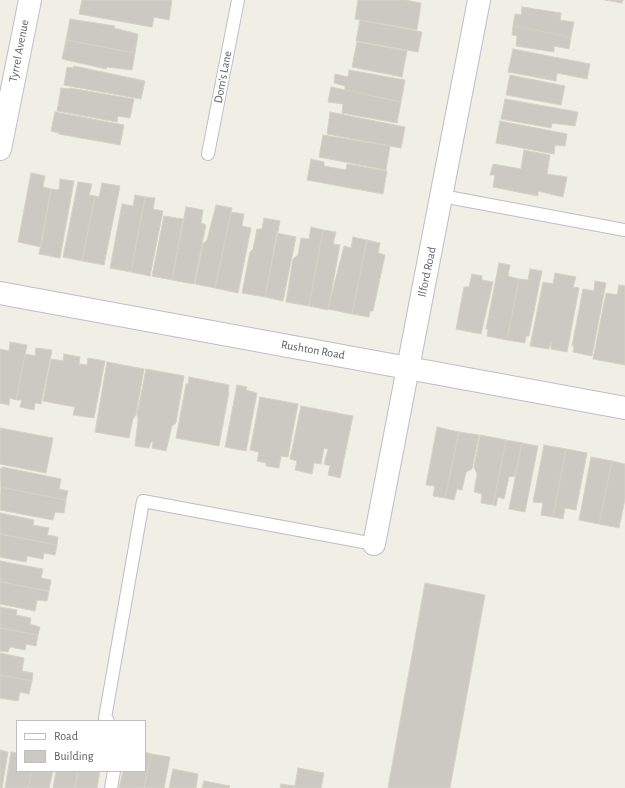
<!DOCTYPE html>
<style>
body{margin:0}
#map{position:relative;width:625px;height:788px;overflow:hidden;background:#f0efe5;font-family:"Alegreya Sans",sans-serif}
canvas{display:block}
.legend{position:absolute;left:16px;top:720px;width:130px;height:52px;box-sizing:border-box;background:#fff;border:1px solid #bebfc2;margin:0;padding:5px 7px;list-style:none;font-size:12px;color:#5d6066}
.legend li{display:flex;align-items:center;gap:8px;height:20px}
.legend b{width:20px;border:1px solid #bebfc2}
</style>
<div id="map">
<canvas width="625" height="788"></canvas>
<ul class="legend">
<li><b style="height:5px;background:#fff"></b>Road</li>
<li><b style="height:11px;background:#cbc9c2"></b>Building</li>
</ul>
</div>
<script>
const g = document.querySelector('canvas').getContext('2d');
g.lineJoin = 'round';
function fill(path, color) { g.fillStyle = color; g.fill(path, 'evenodd'); }
const shape = rows => new Path2D(rows.map(r => 'M' + r).join(''));
function strokePath(path, color, width, dash) { g.strokeStyle = color; g.lineWidth = width; g.lineCap = dash ? 'butt' : 'round'; g.setLineDash(dash || []); g.stroke(path); }
function drawText(font, color, halo, rows, align = 'center') {
  g.font = font + ' "Alegreya Sans",sans-serif'; g.lineWidth = 4; g.setLineDash([]); g.textBaseline = 'middle'; g.strokeStyle = halo; g.fillStyle = color; for (const [text, x, y, turn = 0] of rows) {
    g.save(); g.translate(x, y); g.rotate((+turn || 0) * Math.PI / 180); g.textAlign = isNaN(turn) ? turn : align; if (halo) g.strokeText(text, 0, 0); g.fillText(text, 0, 0); g.restore();
  }
}
const building = shape([
 [82,0,172,0,169,20,154,17,152,27,79,14,82,0],
 [358,0,405,0,421,3,417,30,355,19,358,0],
 [605,0,623,0,622,3,605,0],
 [522,7,561,13,560,20,574,22,571,37,513,26,515,14,521,15,522,7],
 [70,19,115,26,114,28,138,34,135,53,66,40,70,19],
 [360,20,422,32,418,52,356,41,360,20],
 [513,26,571,37,569,49,554,46,554,52,516,46,517,36,512,35,513,26],
 [66,40,135,53,132,70,107,67,106,69,62,59,66,40],
 [357,42,407,51,402,77,352,67,357,42],
 [513,49,590,64,587,79,557,73,556,81,508,72,513,49],
 [74,66,145,81,141,99,64,85,67,67,73,68,74,66],
 [349,70,405,80,401,102,345,90,345,86,334,83,335,74,348,77,349,70],
 [510,75,565,86,561,105,506,95,510,75],
 [331,87,401,102,397,123,342,113,343,104,328,102,331,87],
 [61,88,69,89,70,88,134,99,130,118,118,116,117,122,57,111,61,88],
 [505,99,578,112,575,126,552,123,551,128,501,119,505,99],
 [55,112,124,125,120,145,59,134,59,133,51,131,55,112],
 [330,112,405,127,401,148,327,134,330,112],
 [500,121,567,134,565,146,555,145,554,154,496,143,500,121],
 [323,135,390,146,386,170,319,157,323,135],
 [524,150,550,155,547,174,567,177,563,197,538,191,538,196,493,187,495,175,490,175,493,164,521,169,524,150],
 [311,159,324,162,324,166,346,170,347,164,387,171,383,194,307,180,311,159],
 [31,173,45,176,43,187,51,189,41,247,18,242,31,173],
 [60,179,74,181,60,258,39,254,51,189,59,190,60,179],
 [78,182,92,184,89,195,95,196,82,261,63,257,78,182],
 [102,183,120,186,104,265,82,261,95,196,99,197,102,183],
 [135,195,145,197,131,272,110,268,122,204,133,206,135,195],
 [145,197,155,198,153,209,163,211,150,276,131,272,145,197],
 [216,205,232,208,215,288,195,284,203,244,207,240,216,205],
 [186,207,203,210,201,223,206,225,194,284,172,280,186,207],
 [231,212,244,214,242,226,251,228,238,293,215,288,231,212],
 [164,216,183,219,172,280,152,276,164,216],
 [264,218,280,221,265,297,242,293,250,252,253,249,257,229,262,229,264,218],
 [311,227,323,230,309,306,286,302,293,259,298,255,301,238,309,239,311,227],
 [323,230,336,232,333,244,340,245,328,310,309,306,323,230],
 [277,233,296,237,283,301,265,297,277,233],
 [353,237,367,240,352,314,328,309,344,246,351,248,353,237],
 [367,240,380,243,378,253,385,255,373,311,370,311,369,317,352,314,367,240],
 [499,263,510,265,508,276,519,279,507,340,487,336,488,329,486,329,499,263],
 [530,269,542,271,529,336,526,336,525,343,507,340,519,279,528,280,530,269],
 [555,273,576,277,573,287,579,288,567,352,551,349,551,342,549,349,530,346,543,282,553,284,555,273],
 [472,274,482,276,482,280,493,282,481,334,456,329,464,287,469,287,472,274],
 [595,281,606,283,592,356,573,352,574,346,572,346,583,289,594,291,595,281],
 [619,285,625,286,625,365,593,359,606,293,617,295,619,285],
 [10,342,27,345,16,400,10,398,9,405,0,403,0,349,9,351,10,342],
 [36,348,52,350,41,404,35,403,34,410,20,407,22,400,16,400,25,354,35,356,36,348],
 [64,354,80,357,79,364,87,365,88,358,105,361,94,418,73,415,75,407,43,401,51,359,63,361,64,354],
 [107,362,144,369,136,415,133,419,129,438,95,432,107,362],
 [146,369,184,376,176,423,172,426,166,451,152,448,153,442,151,442,149,448,135,446,138,420,137,415,146,369],
 [189,377,229,385,228,392,229,392,219,446,176,438,186,384,188,384,189,377],
 [237,385,247,387,246,390,257,393,246,451,225,447,237,385],
 [260,397,298,404,288,457,281,456,279,468,266,466,266,463,257,461,259,452,250,450,260,397],
 [301,406,353,416,340,478,328,475,330,466,324,464,328,449,324,448,321,464,314,463,312,474,295,470,297,461,290,459,301,406],
 [437,427,459,432,445,498,433,496,435,486,426,485,437,427],
 [0,428,53,438,46,473,0,464,0,428],
 [459,432,479,435,472,469,466,472,462,490,457,489,454,500,445,498,459,432],
 [480,435,506,440,493,505,481,503,482,494,474,492,477,474,474,467,480,435],
 [506,440,522,443,515,476,509,477,504,499,498,497,496,506,493,505,506,440],
 [522,443,538,446,525,512,509,509,522,443],
 [544,445,566,449,553,517,541,515,543,503,533,502,544,445],
 [566,449,587,453,576,510,565,508,563,519,553,517,566,449],
 [591,457,612,461,599,524,579,520,591,457],
 [612,461,625,464,625,499,619,528,599,524,612,461],
 [3,467,61,479,59,489,68,491,66,500,1,487,0,468,2,469,3,467],
 [1,487,66,500,64,513,55,512,53,520,0,510,1,487],
 [0,513,34,520,33,525,49,528,47,535,58,537,57,545,0,534,0,513],
 [0,534,57,545,55,555,44,553,43,559,27,556,26,562,0,557,0,534],
 [0,561,43,569,41,578,51,580,49,591,0,582,0,561],
 [0,582,49,591,47,601,37,600,35,611,0,604,0,582],
 [425,583,485,595,450,788,388,788,425,583],
 [0,607,17,610,16,615,31,618,30,624,40,627,38,635,0,628,0,607],
 [0,628,38,635,36,646,26,644,25,650,10,647,8,652,0,651,0,628],
 [0,653,24,658,22,671,33,673,32,681,0,675,0,653],
 [0,675,32,681,29,694,20,692,18,701,0,698,0,675],
 [0,750,8,752,2,788,0,788,0,750],
 [11,752,17,753,17,771,32,771,28,788,5,788,11,752],
 [145,752,151,754,144,788,119,788,123,771,145,771,145,752],
 [151,754,170,757,164,788,144,788,151,754],
 [298,768,324,773,321,788,280,788,281,784,295,786,298,768],
 [173,769,198,774,196,788,169,788,173,769],
 [32,771,53,771,49,788,28,788,32,771],
 [56,771,78,771,75,788,53,788,56,771],
 [78,771,100,771,97,788,75,788,78,771],
 [204,781,230,786,229,788,202,788,204,781]
]);
fill(building, '#cbc9c2');
strokePath(building, '#d5d2c3', 1);
const service = shape([
 [208,154,238,0],
 [442,196,625,230],
 [108,721,105,718,143,501,374,544],
 [111,788,114,771]
]);
const minor = shape([
 [0,149,30,0],
 [0,293,625,408],
 [374,544,479,0]
]);
strokePath(service, '#bdbec4', 14);
strokePath(minor, '#bdbec4', 24);
strokePath(service, '#fff', 12);
strokePath(minor, '#fff', 22);
drawText('12px', '#5d6066', '#fff', [
 ["Tyrrel Avenue",19,51,-79],
 ["Dom's Lane",223,77,-79],
 ["Ilford Road",427,272,-78],
 ["Rushton Road",313,350,10]
]);
</script>
